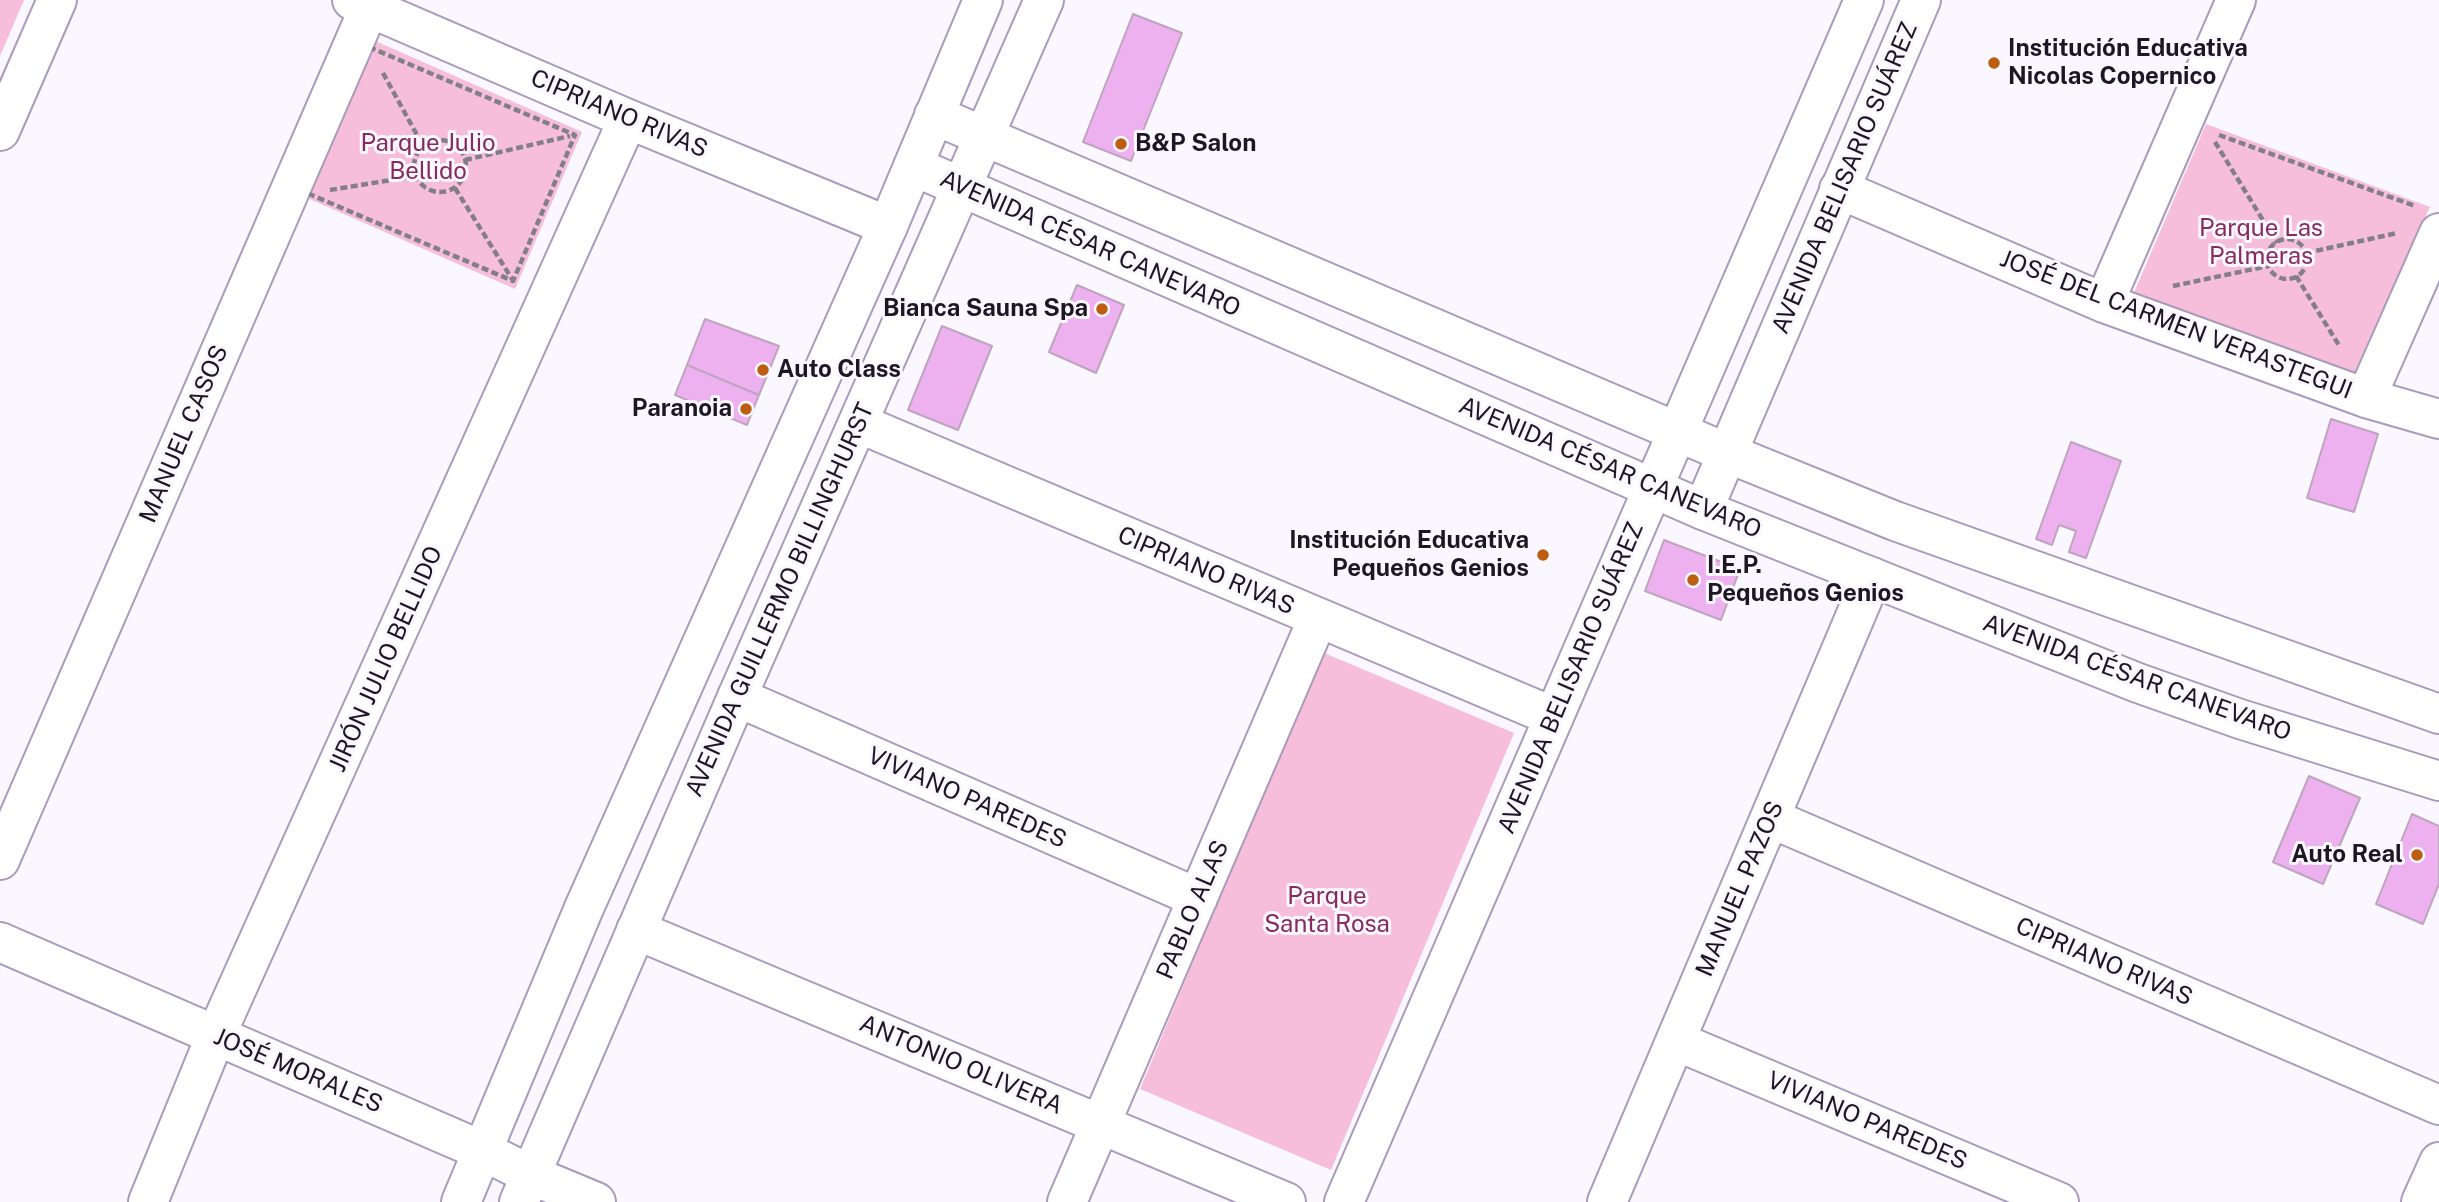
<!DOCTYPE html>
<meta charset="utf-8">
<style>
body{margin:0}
canvas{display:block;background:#faf7fe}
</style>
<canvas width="2439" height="1202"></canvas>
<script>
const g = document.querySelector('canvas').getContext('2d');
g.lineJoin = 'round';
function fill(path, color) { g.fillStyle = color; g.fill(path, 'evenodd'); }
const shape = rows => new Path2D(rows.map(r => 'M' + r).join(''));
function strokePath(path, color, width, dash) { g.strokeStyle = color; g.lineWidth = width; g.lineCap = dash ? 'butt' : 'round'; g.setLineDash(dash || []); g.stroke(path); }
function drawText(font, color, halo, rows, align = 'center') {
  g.font = font + ' "Public Sans",sans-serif'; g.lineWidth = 6; g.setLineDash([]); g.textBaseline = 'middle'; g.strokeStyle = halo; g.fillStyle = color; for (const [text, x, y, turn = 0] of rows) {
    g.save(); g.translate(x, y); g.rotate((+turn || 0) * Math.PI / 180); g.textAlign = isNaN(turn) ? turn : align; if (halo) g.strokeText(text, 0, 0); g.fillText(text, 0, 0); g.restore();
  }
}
fill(shape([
 [0,0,24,0,0,56],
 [373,40,582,132,515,289,305,197],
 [2206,124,2430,207,2354,373,2133,295],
 [1322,652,1514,733,1331,1170,1140,1089]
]), '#f6beda');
const building = shape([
 [1133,14,1182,33,1131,161,1083,142,1133,14],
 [1077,285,1124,305,1096,373,1049,352,1077,285],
 [705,319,779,346,759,395,687,365,705,319],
 [942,326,992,346,958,430,908,410,942,326],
 [687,365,759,395,747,425,675,395,687,365],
 [2331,419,2378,434,2354,512,2307,498,2331,419],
 [2071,442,2121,461,2086,558,2069,552,2076,531,2059,525,2052,545,2036,539,2071,442],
 [1664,540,1740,569,1721,620,1645,591,1664,540],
 [2309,776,2360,798,2323,884,2273,862,2309,776],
 [2412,814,2439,826,2439,884,2423,924,2376,904,2412,814]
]);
fill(building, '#edb1ef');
strokePath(building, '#bfa4bf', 2);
const minor = shape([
 [352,0,628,119,888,226],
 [0,131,57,0],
 [1839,189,2104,303,2366,398,2439,419],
 [2104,303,2236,0],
 [2366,398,2439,233],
 [858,423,1554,717],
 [737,697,1198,898],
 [1770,818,2439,1105],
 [0,860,369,8],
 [636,930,1286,1202],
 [0,942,483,1151,531,1175,596,1202],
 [1676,1041,2059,1202],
 [148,1202,216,1035,628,119],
 [1067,1202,1318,618],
 [1344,1202,1653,488],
 [1607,1202,1872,577],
 [2421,1202,2439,1162]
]);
const tertiary = shape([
 [1653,488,1864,0],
 [1703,510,1921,0]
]);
const secondary = shape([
 [934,115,1727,453,1895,521,2439,714],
 [913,166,1703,510,2138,683,2240,719,2439,781],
 [461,1202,584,908,888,226,983,0],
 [519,1202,737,697,1044,0]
]);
strokePath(minor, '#a89bbc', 42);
strokePath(tertiary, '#a89bbc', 42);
strokePath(secondary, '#a89bbc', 42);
strokePath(shape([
 [369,47,575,135,513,281,307,193,369,47],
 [383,73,423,146],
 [2219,135,2415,206],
 '414 166a26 26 0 1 1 52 0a26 26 0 1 1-52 0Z',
 [2215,142,2277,243],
 [465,160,570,136],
 [455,188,512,279],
 [330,190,416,176],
 '2267 259a20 20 0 1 1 40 0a20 20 0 1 1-40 0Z',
 [2306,253,2397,233],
 [2296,276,2340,347],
 [2173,286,2268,266]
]), '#837f89', 4.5, [7, 3.5]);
strokePath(minor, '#fff', 38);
strokePath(tertiary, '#fff', 38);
strokePath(secondary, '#fff', 38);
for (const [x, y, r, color] of [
 [1994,63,7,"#bc5e11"],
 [1121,144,7,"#bc5e11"],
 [1102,309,7,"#bc5e11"],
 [763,370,7,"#bc5e11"],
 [746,409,7,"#bc5e11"],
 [1543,555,7,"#bc5e11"],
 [1693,580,7,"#bc5e11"],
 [2417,855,7,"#bc5e11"]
]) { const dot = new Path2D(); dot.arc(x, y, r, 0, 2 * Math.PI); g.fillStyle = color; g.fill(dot); strokePath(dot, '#faf7fe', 2.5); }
drawText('bold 24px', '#1c1723', '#faf7fe', [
 ["Institución Educativa",2008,49],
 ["Nicolas Copernico",2008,77],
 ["B&P Salon",1135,144],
 ["Bianca Sauna Spa",1088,309,"right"],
 ["Auto Class",777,370],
 ["Paranoia",732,409,"right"],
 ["Institución Educativa",1529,541,"right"],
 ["Pequeños Genios",1529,569,"right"],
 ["I.E.P.",1707,566],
 ["Pequeños Genios",1707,594],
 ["Auto Real",2403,855,"right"]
], 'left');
drawText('24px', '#1c1723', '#faf7fe', [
 ["CIPRIANO RIVAS",619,114,23],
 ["AVENIDA BELISARIO SUÁREZ",1845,178,-67],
 ["AVENIDA CÉSAR CANEVARO",1090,244,24],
 ["JOSÉ DEL CARMEN VERASTEGUI",2176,325,21],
 ["MANUEL CASOS",184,434,-67],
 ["AVENIDA CÉSAR CANEVARO",1610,468,23],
 ["CIPRIANO RIVAS",1206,571,23],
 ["AVENIDA GUILLERMO BILLINGHURST",780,600,-66],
 ["JIRÓN JULIO BELLIDO",386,659,-66],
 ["AVENIDA BELISARIO SUÁREZ",1571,678,-67],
 ["AVENIDA CÉSAR CANEVARO",2137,678,20],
 ["VIVIANO PAREDES",967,798,24],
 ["MANUEL PAZOS",1740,889,-67],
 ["PABLO ALAS",1193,910,-67],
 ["CIPRIANO RIVAS",2104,962,23],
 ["ANTONIO OLIVERA",961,1065,23],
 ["JOSÉ MORALES",298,1071,23],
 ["VIVIANO PAREDES",1867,1121,23]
]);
drawText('24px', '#862b61', '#faf7fe', [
 ["Parque Julio",428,144],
 ["Bellido",428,172],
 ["Parque Las",2261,229],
 ["Palmeras",2261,257],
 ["Parque",1327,897],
 ["Santa Rosa",1327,925]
]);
</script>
